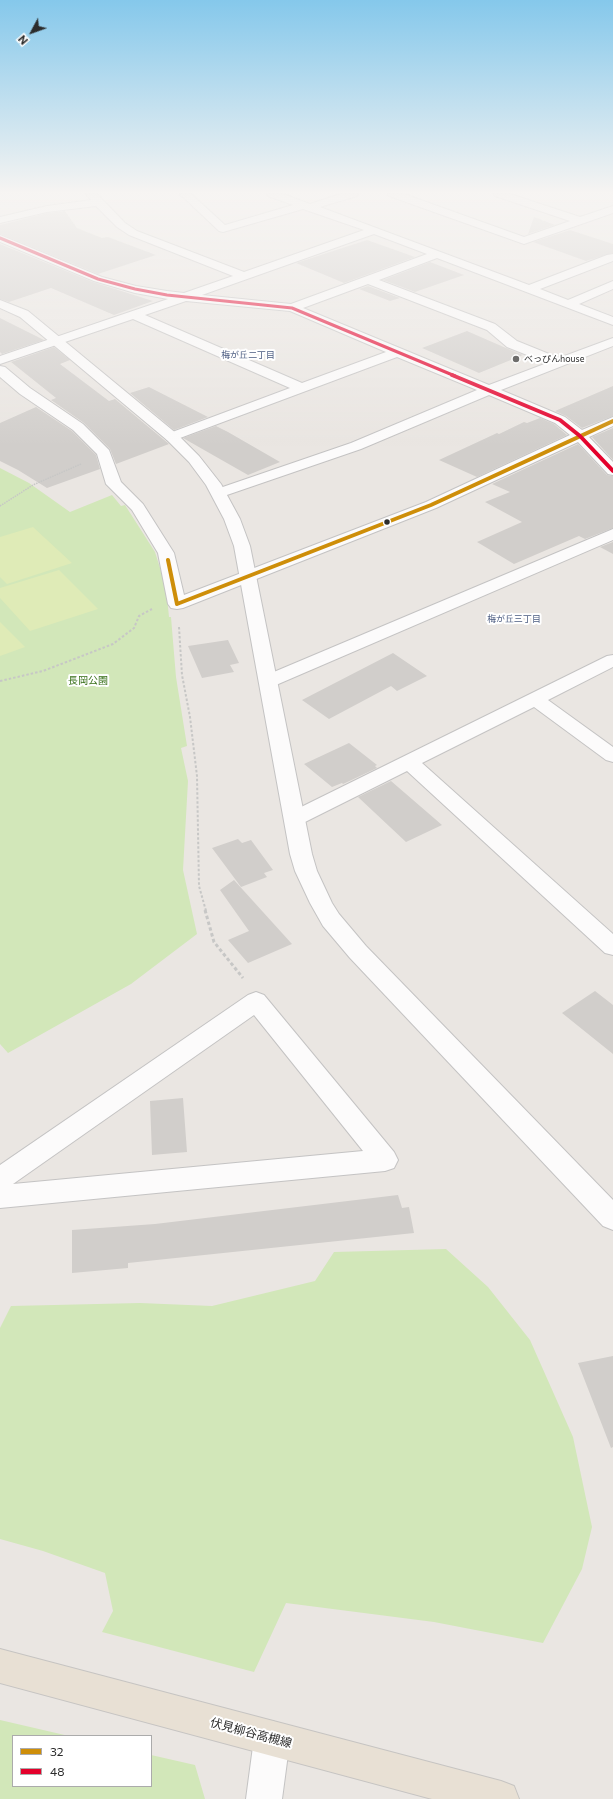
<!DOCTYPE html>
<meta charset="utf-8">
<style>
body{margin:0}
#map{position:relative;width:613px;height:1799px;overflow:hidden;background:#eae6e2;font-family:Commissioner,sans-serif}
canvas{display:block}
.legend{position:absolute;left:12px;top:1735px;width:140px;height:52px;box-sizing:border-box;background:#fff;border:1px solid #ababab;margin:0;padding:5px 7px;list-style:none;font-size:12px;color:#2c2c2c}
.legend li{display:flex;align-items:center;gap:8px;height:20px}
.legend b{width:20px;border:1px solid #ababab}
.north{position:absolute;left:12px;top:12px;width:40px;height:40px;-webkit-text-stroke:3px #fff;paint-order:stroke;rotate:229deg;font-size:11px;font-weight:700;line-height:16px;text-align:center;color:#2c2c2c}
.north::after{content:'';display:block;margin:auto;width:14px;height:18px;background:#2c2c2c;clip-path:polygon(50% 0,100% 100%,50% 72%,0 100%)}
</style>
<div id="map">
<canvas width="613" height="1799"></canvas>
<ul class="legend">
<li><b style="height:5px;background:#ce8e09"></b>32</li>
<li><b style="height:5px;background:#e4002b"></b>48</li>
</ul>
<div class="north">N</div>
</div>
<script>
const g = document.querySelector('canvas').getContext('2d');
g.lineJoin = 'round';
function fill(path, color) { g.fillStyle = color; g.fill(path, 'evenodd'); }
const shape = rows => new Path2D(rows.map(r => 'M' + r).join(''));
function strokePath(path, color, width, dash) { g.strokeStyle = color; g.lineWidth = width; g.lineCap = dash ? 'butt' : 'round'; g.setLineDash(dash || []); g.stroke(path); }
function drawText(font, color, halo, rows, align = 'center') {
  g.font = font + ' Commissioner,"Noto Sans JP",sans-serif'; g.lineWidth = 4; g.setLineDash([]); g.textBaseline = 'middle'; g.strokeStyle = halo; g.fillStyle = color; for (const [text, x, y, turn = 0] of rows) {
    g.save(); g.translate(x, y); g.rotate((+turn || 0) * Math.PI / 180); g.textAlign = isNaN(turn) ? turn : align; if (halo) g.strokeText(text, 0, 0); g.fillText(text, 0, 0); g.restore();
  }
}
fill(shape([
 [0,468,29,483,70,512,112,495,121,506,125,505,155,552,166,587,169,617,171,617,176,677,187,746,181,748,188,781,183,870,197,934,131,984,8,1053,0,1044],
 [446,1249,488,1287,530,1340,573,1437,592,1527,582,1569,543,1643,434,1622,286,1603,254,1672,102,1632,113,1611,105,1573,43,1551,0,1539,0,1328,11,1306,140,1303,212,1306,315,1281,334,1252],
 [0,1720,69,1736,13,1736,13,1786,151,1786,151,1755,195,1765,205,1799,0,1799]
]), '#d2e7b9');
fill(shape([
 [33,527,72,563,7,584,0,577,0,537],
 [59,570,98,609,30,631,0,598,0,588],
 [0,622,25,647,0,656]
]), '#dfebb7');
fill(shape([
 [65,211,77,228,102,238,108,237,156,255,98,274,0,234,0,225,47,213],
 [534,217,555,225,528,234],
 [570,230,613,244,613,253,586,261,533,242],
 [367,240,415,257,344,283,296,263],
 [0,244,93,282,153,301,114,315,51,288,9,302,0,299],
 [430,262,464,275,415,292,383,280],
 [368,286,400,298,390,301,359,289],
 [0,318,44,340,2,354,0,352],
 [467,331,506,348,523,355,479,373,422,348],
 [54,347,70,360,60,364,109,401,115,399,169,444,116,464,110,449,84,423,51,400,56,398,11,362],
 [613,386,613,416,582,428,566,416,555,411],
 [149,387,208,417,174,430,130,393],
 [36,407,72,431,96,455,100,469,47,488,18,470,0,461,0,423],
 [540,418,554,424,567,435,477,477,439,460,497,433,499,434,524,422,527,423],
 [216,426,228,432,280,462,248,475,183,438],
 [613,428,613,460,592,437],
 [578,444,607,475,613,476,613,528,585,539,579,536,514,564,477,542,522,522,485,502,510,492,492,484],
 [613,542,613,554,600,547],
 [228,640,239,663,230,665,234,672,202,678,188,646],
 [393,653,427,676,397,691,391,686,329,719,302,700],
 [349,743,377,765,375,766,377,768,343,784,342,783,332,787,304,764],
 [391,781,442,825,406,842,358,797],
 [238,839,242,843,251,840,273,870,264,873,267,877,241,887,212,848],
 [234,880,292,944,248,963,228,940,249,931,220,890],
 [595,991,613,1005,613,1054,562,1013],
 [183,1098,187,1152,152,1155,150,1101],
 [398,1195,402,1208,409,1207,414,1233,128,1263,128,1268,72,1273,72,1230,155,1224],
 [613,1356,613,1447,611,1448,578,1363]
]), '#d1cecb');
const street = shape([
 [86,194,97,194,125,223,137,231,244,272,364,230,303,209,223,232,219,231,180,194,191,194,225,225,293,205,268,196,267,194,283,194,310,204,341,194,358,194,357,196,320,207,529,285,607,255,613,254,613,261,540,289,568,300,613,281,613,289,579,304,613,317,613,325,437,258,379,280,495,324,517,341,559,358,613,338,613,346,501,390,565,417,582,430,613,417,613,426,589,437,613,462,613,475,608,474,578,442,436,508,183,608,177,609,171,608,168,604,158,553,132,510,106,484,97,454,73,430,20,394,0,377,0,366,5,367,30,388,83,424,109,450,121,482,143,504,174,553,184,595,426,502,570,435,555,423,489,395,361,449,224,496,219,498,214,496,211,493,214,490,351,443,477,390,397,357,172,441,167,440,165,437,167,434,290,388,133,319,0,364,0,356,168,299,135,293,94,281,0,242,0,235,102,277,136,286,167,291,184,293,233,276,129,235,117,227,96,206,47,212,0,223,0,217,47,206,91,200,86,194],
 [374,234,427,254,291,304,202,295,374,234],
 [368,284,487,330,507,347,547,363,489,385,303,308,368,284],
 [186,301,290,311,386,352,302,383,145,315,186,301],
 [388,194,404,194,524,237,570,221,495,196,494,194,510,194,580,217,613,206,613,213,524,244,389,196,388,194],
 [613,529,613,540,276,685,269,687,262,685,260,681,262,677,613,529],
 [613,655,613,667,548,700,613,747,613,762,606,760,534,707,422,763,613,934,613,955,605,953,407,771,301,824,294,826,287,824,284,819,287,814,607,656,613,655],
 [256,992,264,995,394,1152,398,1160,394,1168,385,1171,0,1208,0,1165,248,995,256,992],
 [254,1015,363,1151,13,1184,254,1015],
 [272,1721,285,1726,290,1739,282,1799,246,1799,254,1739,259,1726,272,1721]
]);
const secondary = shape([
 [0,300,28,311,177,434,199,456,221,484,240,519,250,546,312,854,317,871,332,903,339,914,366,946,613,1200,613,1230,603,1226,350,958,323,926,310,903,295,871,290,854,234,546,224,519,206,485,189,462,167,440,20,317,0,308,0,300]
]);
const primary = shape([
 [0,1649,501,1781,514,1786,519,1799,432,1799,0,1683,0,1649]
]);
strokePath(street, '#c4c3c3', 2);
strokePath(secondary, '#c4c3c3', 2);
strokePath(primary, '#c6c4c2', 2);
strokePath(shape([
 [0,506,33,485,81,464]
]), '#c7c7c6', 1.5, [1.5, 1]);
strokePath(shape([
 [179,627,182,675,190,717,197,776,199,886,206,911],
 [0,681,43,671,113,644,134,628,139,616,152,609]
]), '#c7c7c6', 2, [2.5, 2]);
strokePath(shape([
 [205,910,214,942,243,978]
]), '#c7c7c6', 3, [3.5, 2.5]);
fill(street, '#fcfbfb');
fill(secondary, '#fcfbfb');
fill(primary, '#e8e0d4');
strokePath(shape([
 [168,560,177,604,431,505,613,421]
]), '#ce8e09', 4);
strokePath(shape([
 [0,238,98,279,135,289,167,295,292,308,455,376]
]), '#e4002b', 3);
strokePath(shape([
 [452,375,560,420,580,436,613,471]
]), '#e4002b', 4);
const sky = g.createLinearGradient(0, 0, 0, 446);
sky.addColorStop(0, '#85c8eb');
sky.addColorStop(0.43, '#f6f4f2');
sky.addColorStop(1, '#f6f4f200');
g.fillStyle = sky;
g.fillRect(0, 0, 613, 446);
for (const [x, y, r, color] of [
 [516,359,4,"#6e6d6c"],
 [387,522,3.5,"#2c2c2c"]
]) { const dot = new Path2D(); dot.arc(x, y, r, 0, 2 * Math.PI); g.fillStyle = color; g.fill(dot); strokePath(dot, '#fff', 1.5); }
drawText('9px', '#4a5b80', '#fff', [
 ["梅が丘二丁目",248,355],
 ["梅が丘三丁目",514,619]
]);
drawText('9px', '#2c2c2c', '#fff', [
 ["べっぴんhouse",524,359]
], 'left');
drawText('10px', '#366e17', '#fff', [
 ["長岡公園",88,681]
]);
drawText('12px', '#2c2c2c', '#fff', [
 ["伏見柳谷高槻線",251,1733,15]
]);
</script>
